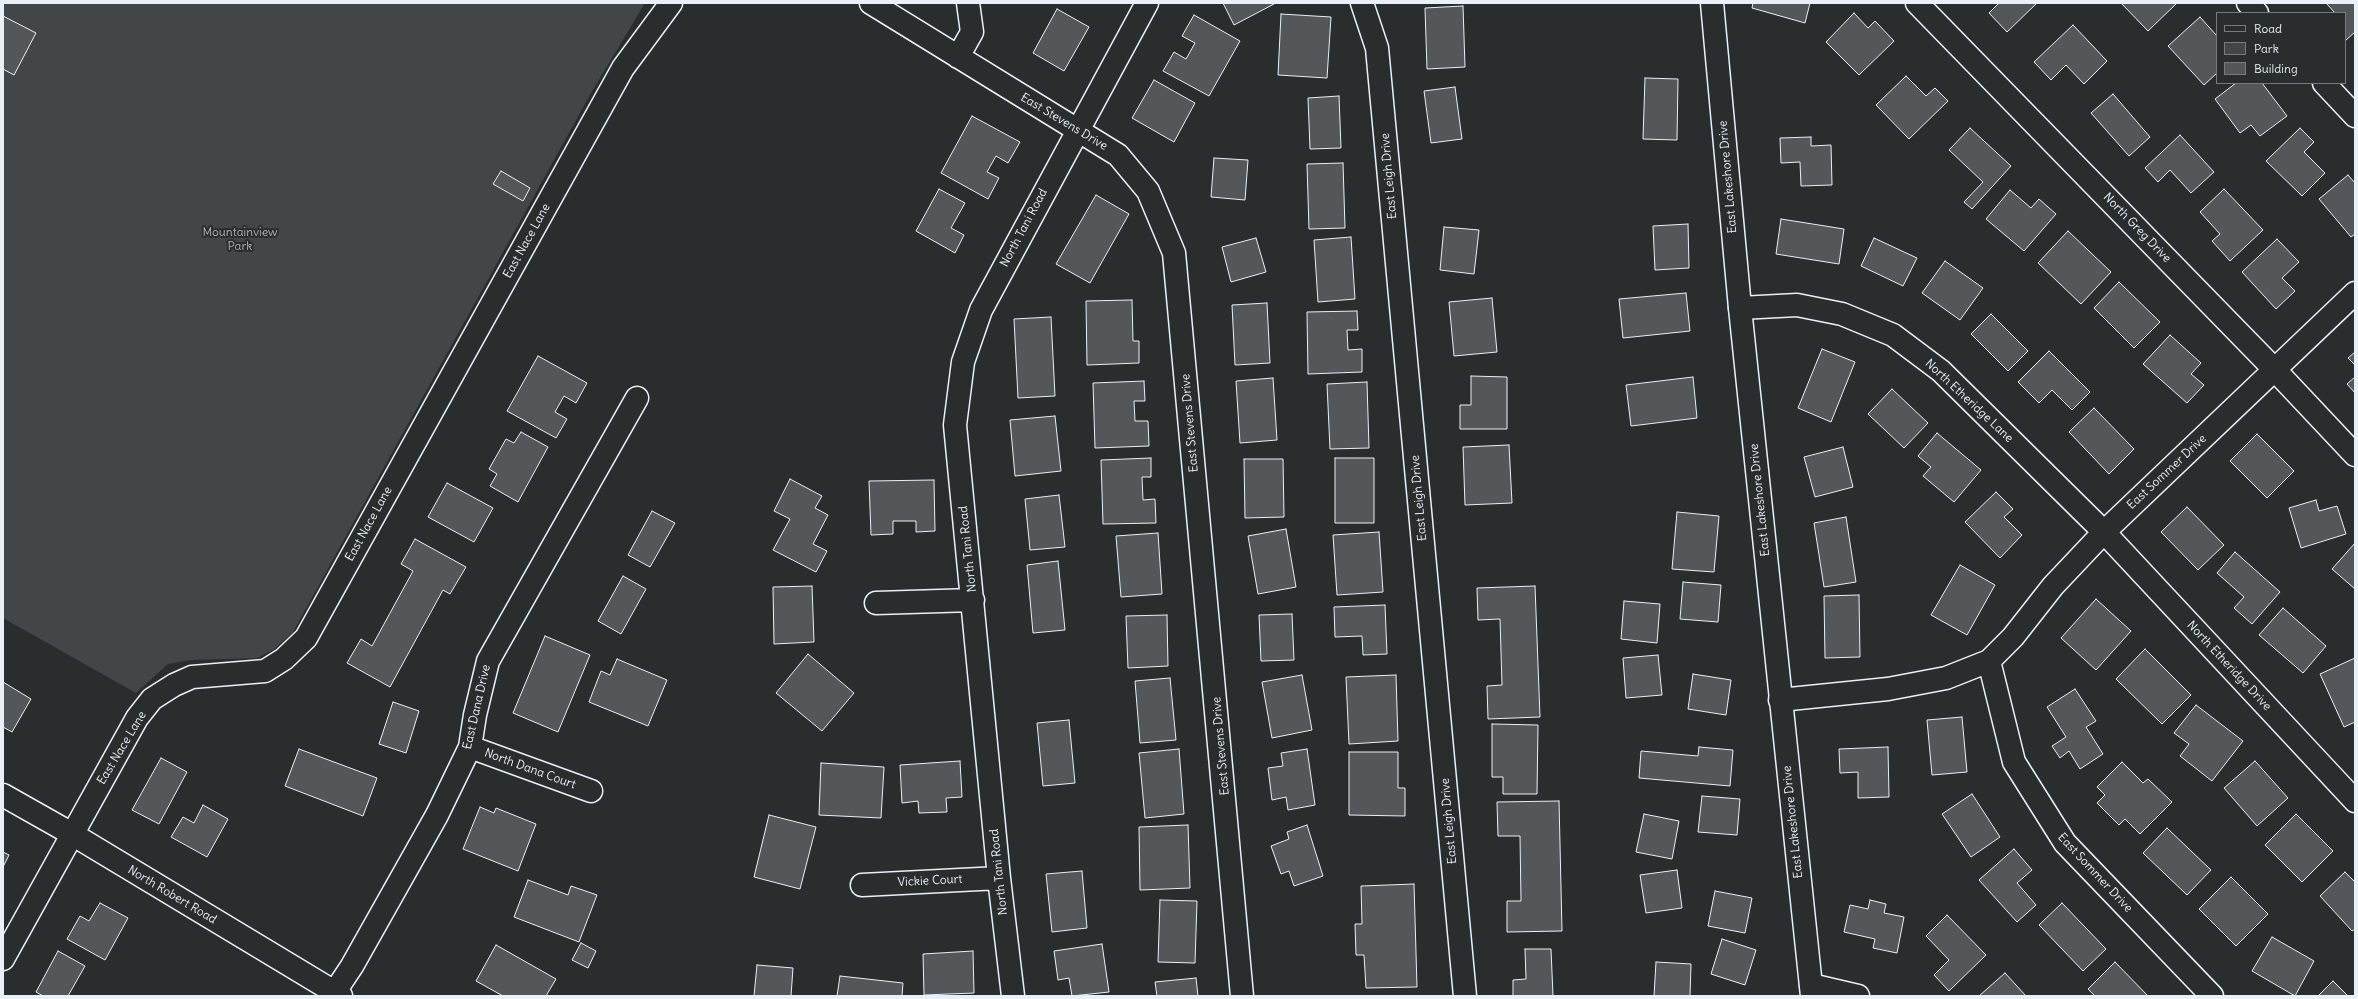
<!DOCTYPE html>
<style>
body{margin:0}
#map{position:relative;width:2358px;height:999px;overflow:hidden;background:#2a2d2e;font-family:Delius,sans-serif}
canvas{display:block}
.frame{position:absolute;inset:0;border:4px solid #e8f1f8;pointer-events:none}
.legend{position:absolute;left:2216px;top:12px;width:130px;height:72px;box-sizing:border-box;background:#2a2d2e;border:1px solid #767b7f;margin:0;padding:5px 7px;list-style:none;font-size:12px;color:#e8f1f8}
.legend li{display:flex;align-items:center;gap:8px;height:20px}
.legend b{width:20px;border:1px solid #767b7f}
</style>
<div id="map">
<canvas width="2358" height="999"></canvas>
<div class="frame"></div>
<ul class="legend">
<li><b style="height:5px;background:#2a2d2e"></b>Road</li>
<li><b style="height:11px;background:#424648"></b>Park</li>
<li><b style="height:11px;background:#535759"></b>Building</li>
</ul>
</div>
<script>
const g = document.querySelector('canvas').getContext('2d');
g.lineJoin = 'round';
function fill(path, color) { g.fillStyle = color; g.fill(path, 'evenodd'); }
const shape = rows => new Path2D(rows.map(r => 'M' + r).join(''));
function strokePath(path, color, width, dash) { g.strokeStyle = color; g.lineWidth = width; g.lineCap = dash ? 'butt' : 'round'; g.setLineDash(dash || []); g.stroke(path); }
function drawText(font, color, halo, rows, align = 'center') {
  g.font = font + ' Delius,sans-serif'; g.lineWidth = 4; g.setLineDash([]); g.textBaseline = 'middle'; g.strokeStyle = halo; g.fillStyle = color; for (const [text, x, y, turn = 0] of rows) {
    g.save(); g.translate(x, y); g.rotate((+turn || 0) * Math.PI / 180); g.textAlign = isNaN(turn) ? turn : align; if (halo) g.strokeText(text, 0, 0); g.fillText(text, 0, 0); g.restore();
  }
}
fill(shape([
 [3,3,645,3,591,93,293,632,273,650,257,658,191,660,168,664,136,693,3,618]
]), '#424648');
const building = shape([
 [1223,3,1273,3,1274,4,1234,25,1223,3],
 [1753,3,1810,3,1805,23,1752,8,1753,3],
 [1999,3,2037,3,2007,32,1989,13,1999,3],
 [2121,3,2177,3,2148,31,2121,3],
 [2326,3,2355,3,2355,32,2345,41,2345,13,2335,13,2326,3],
 [1463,6,1465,67,1427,69,1425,8,1463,6],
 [1057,9,1089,27,1064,71,1033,53,1057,9],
 [1854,13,1868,28,1875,21,1894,41,1859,75,1826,42,1854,13],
 [1281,14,1331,17,1327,78,1278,75,1281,14],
 [1194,15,1240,41,1209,96,1163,71,1174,52,1186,59,1195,43,1182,36,1194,15],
 [3,16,36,33,14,75,3,69,3,16],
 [2200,17,2217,36,2217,73,2204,85,2168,46,2200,17],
 [2073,25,2107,61,2084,84,2066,65,2051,80,2034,62,2073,25],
 [1906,76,1926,96,1935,88,1948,101,1909,139,1876,105,1906,76],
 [1645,78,1678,79,1677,140,1643,139,1645,78],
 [1154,80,1195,103,1174,142,1132,118,1154,80],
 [2236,83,2262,83,2287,116,2260,136,2251,125,2240,133,2215,99,2236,83],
 [1455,87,1462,139,1431,143,1424,91,1455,87],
 [2113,94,2150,137,2129,156,2091,113,2113,94],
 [1339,96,1341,148,1310,149,1308,98,1339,96],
 [972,116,1020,142,1008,163,996,156,987,172,999,178,988,199,941,173,972,116],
 [1970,128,2011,166,1972,209,1964,202,1983,182,1949,150,1970,128],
 [2300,128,2314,142,2304,152,2325,173,2302,196,2266,161,2300,128],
 [2180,135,2214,172,2191,193,2170,170,2158,182,2145,168,2180,135],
 [1811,137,1811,146,1831,145,1832,185,1801,186,1800,162,1781,163,1780,138,1811,137],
 [1214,158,1248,160,1245,200,1211,197,1214,158],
 [1343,163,1345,228,1309,229,1307,164,1343,163],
 [501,171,530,188,523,201,493,184,501,171],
 [2348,175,2355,183,2355,234,2351,237,2319,199,2348,175],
 [939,189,965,203,951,228,964,235,955,253,916,231,939,189],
 [2224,189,2263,230,2230,261,2212,241,2220,234,2200,212,2224,189],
 [2010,190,2031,208,2039,199,2056,214,2024,251,1986,219,2010,190],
 [1096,195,1129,214,1090,283,1056,264,1096,195],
 [1781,219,1844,229,1839,264,1776,254,1781,219],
 [1688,224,1689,268,1655,270,1653,226,1688,224],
 [1444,227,1479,230,1474,274,1440,270,1444,227],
 [2068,231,2111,272,2081,304,2038,263,2068,231],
 [1351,237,1355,299,1318,302,1314,240,1351,237],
 [1256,238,1266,272,1231,282,1222,247,1256,238],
 [1874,238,1917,258,1903,286,1861,266,1874,238],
 [2277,239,2299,262,2282,278,2295,291,2276,309,2242,272,2277,239],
 [1945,261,1983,288,1960,320,1922,293,1945,261],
 [2119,282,2160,322,2134,348,2094,308,2119,282],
 [1686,293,1690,331,1623,338,1619,299,1686,293],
 [1492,298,1497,352,1454,356,1449,302,1492,298],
 [1132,300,1133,341,1139,341,1139,363,1087,365,1086,301,1132,300],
 [1267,303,1270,363,1235,365,1232,305,1267,303],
 [1357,311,1358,330,1347,330,1348,350,1362,349,1362,372,1308,374,1307,312,1357,311],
 [1991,314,2028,351,2008,371,1971,334,1991,314],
 [1051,317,1055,396,1018,398,1014,319,1051,317],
 [2170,335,2201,363,2191,374,2204,385,2187,403,2143,364,2170,335],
 [1822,349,1855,362,1831,422,1798,408,1822,349],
 [2049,351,2090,392,2072,410,2052,390,2039,403,2018,382,2049,351],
 [2355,352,2355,365,2348,358,2355,352],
 [538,356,587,383,576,403,564,396,555,412,567,419,556,438,507,411,538,356],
 [1471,376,1507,377,1507,429,1460,429,1460,405,1471,405,1471,376],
 [1693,377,1697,418,1631,426,1626,385,1693,377],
 [2355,377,2355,393,2347,384,2355,377],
 [1273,378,1277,440,1240,443,1236,381,1273,378],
 [1144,381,1145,401,1134,401,1135,421,1148,421,1149,446,1095,448,1093,383,1144,381],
 [1367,382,1369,448,1330,449,1327,384,1367,382],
 [1892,389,1928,423,1904,448,1868,414,1892,389],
 [2094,408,2134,449,2109,474,2069,432,2094,408],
 [1055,416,1061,471,1015,476,1010,420,1055,416],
 [521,432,548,447,518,502,490,486,497,474,489,469,506,439,514,443,521,432],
 [1937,433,1981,470,1954,502,1923,476,1931,467,1918,456,1937,433],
 [2257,434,2294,471,2267,498,2230,461,2257,434],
 [1509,445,1512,503,1465,505,1463,447,1509,445],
 [1843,447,1853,487,1815,497,1804,457,1843,447],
 [1151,458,1151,477,1142,477,1143,500,1155,499,1156,523,1103,524,1101,460,1151,458],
 [1335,458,1374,458,1374,523,1335,523,1335,458],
 [1244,459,1283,459,1284,517,1245,518,1244,459],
 [790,479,822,496,815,508,828,515,813,544,827,551,816,572,773,550,790,519,774,511,790,479],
 [934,480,935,531,916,532,916,521,893,521,893,534,871,535,869,481,934,480],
 [447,483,493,508,474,542,428,517,447,483],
 [1996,492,2013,509,2004,517,2022,535,2000,558,1965,522,1996,492],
 [1059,495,1065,547,1030,550,1025,499,1059,495],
 [2316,500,2319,511,2337,506,2346,534,2301,548,2289,508,2316,500],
 [2187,507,2224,545,2198,570,2161,532,2187,507],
 [652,511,675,523,650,567,628,555,652,511],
 [1677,512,1719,516,1714,572,1672,569,1677,512],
 [1846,517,1856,582,1824,587,1814,523,1846,517],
 [1286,529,1296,587,1258,594,1248,536,1286,529],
 [1379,532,1383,592,1337,595,1333,535,1379,532],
 [1158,533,1162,594,1121,597,1116,536,1158,533],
 [415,539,466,567,450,594,443,590,390,687,347,663,361,639,372,646,413,571,401,564,415,539],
 [2355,543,2355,589,2332,569,2355,543],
 [2235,552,2280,592,2252,624,2234,608,2244,597,2217,573,2235,552],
 [1058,561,1065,630,1033,633,1027,565,1058,561],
 [1960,565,1995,585,1967,635,1931,615,1960,565],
 [623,576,646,589,621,634,598,621,623,576],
 [1683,582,1721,585,1718,622,1680,619,1683,582],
 [812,586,814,642,774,644,773,587,812,586],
 [1535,586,1540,717,1488,719,1487,686,1502,685,1500,619,1478,620,1477,588,1535,586],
 [1859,595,1860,657,1825,658,1824,596,1859,595],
 [2096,599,2131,631,2096,670,2061,638,2096,599],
 [1624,601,1660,604,1657,643,1621,639,1624,601],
 [1385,605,1387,654,1363,655,1362,636,1335,637,1334,607,1385,605],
 [2283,608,2326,646,2303,673,2259,635,2283,608],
 [1292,614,1294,660,1261,661,1259,615,1292,614],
 [1167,615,1168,666,1128,668,1126,616,1167,615],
 [545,636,590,655,558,732,513,713,545,636],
 [2145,649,2191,695,2162,724,2116,679,2145,649],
 [808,654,854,693,822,731,776,693,808,654],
 [1658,655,1662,695,1626,698,1623,658,1658,655],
 [2355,658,2355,722,2344,727,2320,674,2355,658],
 [617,659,667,680,648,726,589,702,601,671,610,675,617,659],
 [1693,674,1731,680,1726,715,1688,709,1693,674],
 [1302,675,1312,730,1272,738,1262,682,1302,675],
 [1396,675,1398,741,1349,744,1346,677,1396,675],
 [1170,678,1176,740,1140,743,1135,681,1170,678],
 [3,682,31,699,12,732,3,727,3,682],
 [2075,689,2096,721,2086,727,2103,754,2080,769,2069,751,2060,758,2052,746,2066,737,2047,707,2075,689],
 [393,702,419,711,406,753,379,744,393,702],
 [2196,705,2243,741,2212,781,2180,756,2189,744,2174,733,2196,705],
 [1962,717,1967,772,1932,775,1927,720,1962,717],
 [1069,720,1075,783,1043,786,1037,723,1069,720],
 [1492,724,1538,725,1537,794,1503,794,1503,777,1492,777,1492,724],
 [1699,747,1733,750,1730,786,1639,778,1641,751,1698,756,1699,747],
 [1888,747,1889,797,1858,798,1858,772,1840,773,1839,749,1888,747],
 [299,749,377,778,363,816,285,786,299,749],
 [1179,749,1184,814,1145,818,1139,753,1179,749],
 [1307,749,1315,805,1288,810,1286,797,1272,800,1268,768,1283,766,1281,753,1307,749],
 [1349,752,1398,752,1398,788,1405,788,1405,816,1349,815,1349,752],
 [161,758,187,772,159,824,132,810,161,758],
 [960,761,962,797,946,798,947,812,919,813,918,801,902,803,900,765,960,761],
 [2255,761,2288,798,2257,826,2224,788,2255,761],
 [2122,762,2143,783,2148,779,2172,802,2140,834,2125,819,2119,825,2097,803,2105,795,2097,787,2122,762],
 [821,763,884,767,881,818,819,815,821,763],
 [1972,794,2000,837,1971,857,1942,814,1972,794],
 [1702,796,1740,799,1737,835,1698,832,1702,796],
 [1559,801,1562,931,1507,932,1507,901,1521,901,1520,836,1498,836,1497,802,1559,801],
 [203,805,228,819,207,857,171,837,183,817,194,823,203,805],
 [480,807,494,813,496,808,536,824,518,871,463,849,480,807],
 [1644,814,1679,821,1672,859,1636,852,1644,814],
 [2296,814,2333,851,2302,882,2265,845,2296,814],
 [769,815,816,827,800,889,754,877,769,815],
 [1188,825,1190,888,1140,890,1139,827,1188,825],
 [1307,825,1323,876,1294,886,1289,871,1281,874,1271,846,1289,839,1287,832,1307,825],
 [2167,828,2211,870,2187,895,2143,853,2167,828],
 [2014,849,2032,870,2017,883,2036,905,2017,922,1979,880,2014,849],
 [3,852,9,855,3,867,3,852],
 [1677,870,1682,908,1646,913,1640,875,1677,870],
 [1082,871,1087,928,1052,932,1046,874,1082,871],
 [2345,872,2355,882,2355,929,2352,931,2320,896,2345,872],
 [2231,877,2268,914,2236,946,2199,909,2231,877],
 [528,880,568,895,571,886,597,895,579,942,514,917,528,880],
 [1414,884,1417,987,1366,988,1364,955,1356,955,1355,924,1362,924,1361,886,1414,884],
 [1715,891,1752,898,1745,933,1708,926,1715,891],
 [1160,900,1197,901,1195,963,1158,962,1160,900],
 [1870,900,1886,904,1884,913,1904,917,1897,953,1873,948,1875,939,1844,932,1850,905,1868,909,1870,900],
 [100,903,128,918,105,960,67,939,80,916,89,921,100,903],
 [2062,903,2106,949,2083,971,2039,925,2062,903],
 [1947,915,1986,955,1949,991,1934,975,1949,960,1926,936,1947,915],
 [2272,937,2314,961,2295,996,2252,971,2272,937],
 [1722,939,1756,950,1745,985,1711,974,1722,939],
 [581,943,596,951,588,968,572,960,581,943],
 [1102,944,1109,992,1072,996,1069,978,1058,980,1054,951,1102,944],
 [496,945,556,979,546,996,503,996,476,981,496,945],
 [1525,949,1551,949,1553,996,1513,996,1513,980,1526,979,1525,949],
 [58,951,85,966,68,996,43,996,36,992,58,951],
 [973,951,974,993,924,995,923,954,973,951],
 [1656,962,1691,964,1690,996,1654,996,1656,962],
 [2115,962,2148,996,2095,996,2088,989,2115,962],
 [757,965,793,968,791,996,754,996,757,965],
 [2005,973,2026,996,1979,996,2005,973],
 [840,976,903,983,902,996,837,996,840,976],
 [1196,978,1198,996,1157,996,1155,982,1196,978],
 [2333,981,2348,996,2318,996,2333,981]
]);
fill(building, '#535759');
strokePath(building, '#e8f1f8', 1);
const minor = shape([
 [871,3,1118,155,1148,191,1174,253,1242,996],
 [1362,3,1377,48,1465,996],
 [1917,3,2275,370,2355,455],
 [2248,3,2257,13],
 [958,57,972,32,968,3],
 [2324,83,2355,116],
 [1740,308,1797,305,1842,314,1893,335,1941,371,2104,532,2355,801],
 [876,603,973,600],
 [1780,700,1888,689,1946,678,1989,661],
 [470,747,591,791],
 [862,885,999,878],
 [3,959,137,718,152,699,174,685,192,677,265,671,284,659,306,638,623,68,671,3],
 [1811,985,1858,996],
 [332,996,352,966,437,815,470,747,475,715,488,661,637,398],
 [1013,996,999,878,955,425,963,362,981,310,1147,3],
 [2212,996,2065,843,2014,762,1989,661,2013,637,2053,586,2104,532,2355,293]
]);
const major = shape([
 [1712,3,1740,308,1812,996],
 [3,795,72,834,341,996]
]);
strokePath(minor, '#e8f1f8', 25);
strokePath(major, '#e8f1f8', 25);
strokePath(minor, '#2a2d2e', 22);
strokePath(major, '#2a2d2e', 22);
drawText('12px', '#e8f1f8', '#2a2d2e', [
 ["East Stevens Drive",1064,122,31],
 ["East Leigh Drive",1389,176,-95],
 ["East Lakeshore Drive",1728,177,-95],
 ["North Tani Road",1024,228,-62],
 ["North Greg Drive",2137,228,46],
 ["East Nace Lane",527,241,-61],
 ["North Etheridge Lane",1969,401,43],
 ["East Stevens Drive",1190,423,-95],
 ["East Sommer Drive",2167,472,-43],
 ["East Leigh Drive",1419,498,-95],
 ["East Lakeshore Drive",1760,500,-96],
 ["East Nace Lane",369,524,-61],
 ["North Tani Road",968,549,-96],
 ["North Etheridge Drive",2229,666,47],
 ["East Dana Drive",477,707,-77],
 ["East Stevens Drive",1221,746,-95],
 ["East Nace Lane",122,748,-59],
 ["North Dana Court",530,769,20],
 ["East Leigh Drive",1449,821,-95],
 ["East Lakeshore Drive",1793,822,-96],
 ["North Tani Road",999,872,-96],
 ["East Sommer Drive",2095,873,47],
 ["Vickie Court",930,881,-3],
 ["North Robert Road",172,895,31]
]);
drawText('12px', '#aeb5ba', '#2a2d2e', [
 ["Mountainview",240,233],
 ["Park",240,247]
]);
</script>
